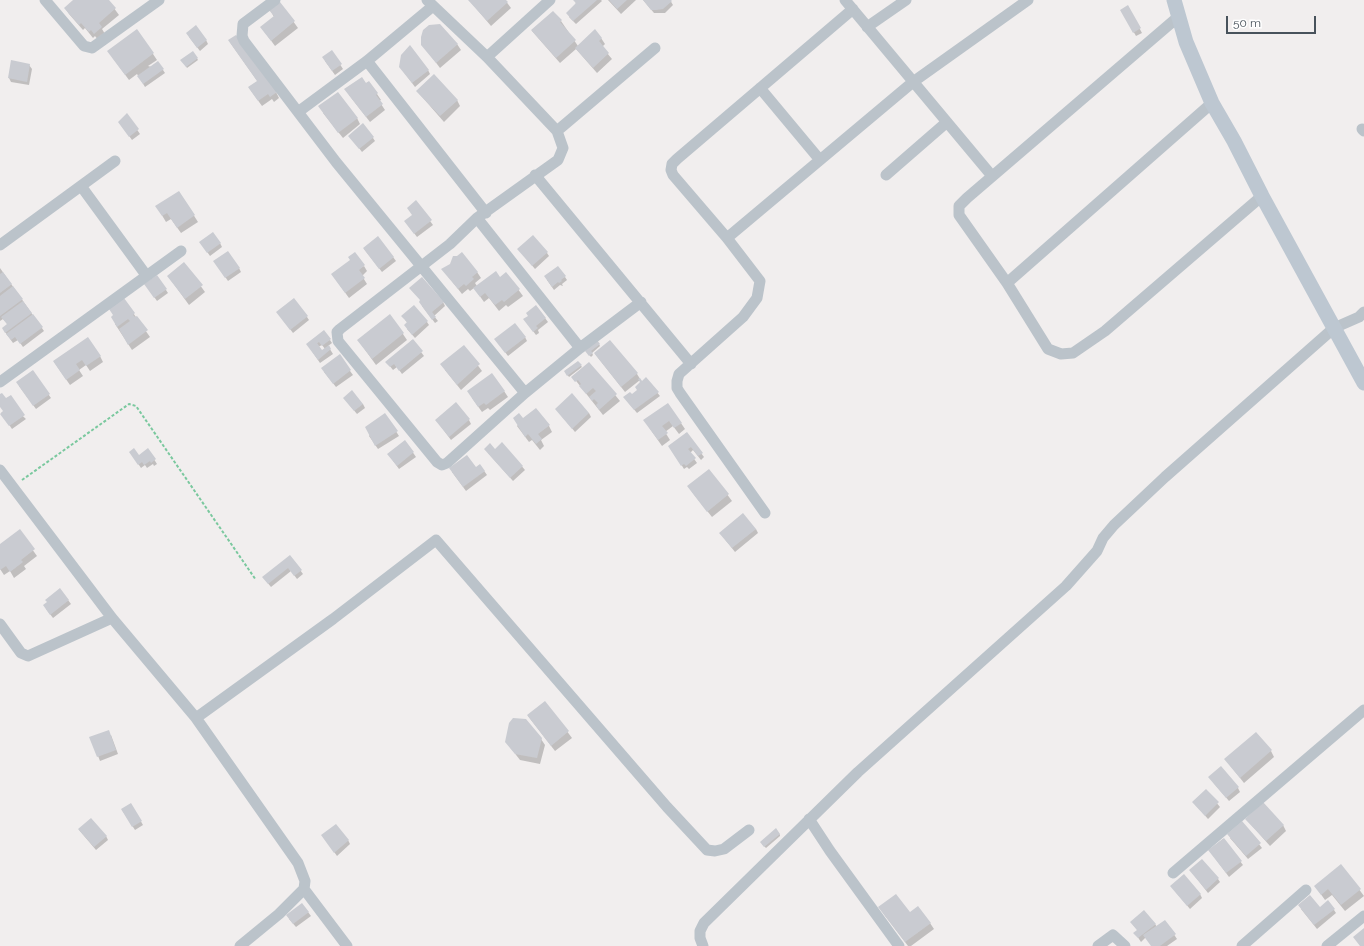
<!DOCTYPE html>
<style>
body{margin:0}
#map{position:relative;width:1364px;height:946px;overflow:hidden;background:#f1eeee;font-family:Raleway,sans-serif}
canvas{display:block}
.scale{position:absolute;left:1226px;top:16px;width:90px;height:18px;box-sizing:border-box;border:2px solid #48525b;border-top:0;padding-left:5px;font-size:12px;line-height:14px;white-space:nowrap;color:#48525b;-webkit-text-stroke:3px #fff;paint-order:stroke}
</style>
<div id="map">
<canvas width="1364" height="946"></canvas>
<div class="scale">50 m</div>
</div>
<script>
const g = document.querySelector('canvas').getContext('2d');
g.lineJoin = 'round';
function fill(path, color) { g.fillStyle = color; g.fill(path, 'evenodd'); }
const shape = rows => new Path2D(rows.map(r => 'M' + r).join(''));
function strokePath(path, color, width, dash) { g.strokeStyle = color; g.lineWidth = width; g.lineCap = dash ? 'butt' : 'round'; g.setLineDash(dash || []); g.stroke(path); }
fill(shape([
 [74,0,108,0,119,15,102,29,105,34,98,40,95,36,93,38,85,28,83,30,69,14,65,8],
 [469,0,505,0,511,8,491,26],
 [574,0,601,0,602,1,576,24,569,17,576,3],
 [608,0,636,0,621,14],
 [643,0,670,0,673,5,665,13,654,13],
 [280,3,298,28,275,46,261,27,274,17,270,10],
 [1128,7,1142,33,1136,36,1121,10],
 [561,21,578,46,601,38,605,44,602,47,612,59,597,73,576,49,560,63,532,31],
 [137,30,157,60,148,66,163,70,165,73,145,87,137,74,129,80,112,57],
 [189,37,206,40,208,44,200,51],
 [229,41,276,92,279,98,274,102,272,99,262,106,249,88,258,82],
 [422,44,457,44,461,50,440,68],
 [193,52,198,60,187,68,182,60],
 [332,52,343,69,335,75,325,61],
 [29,65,32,69,29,85,11,82,9,78],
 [400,67,428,70,430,74,415,87],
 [368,82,377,94,381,100,379,101,385,110,370,122,349,95],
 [417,91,457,100,460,106,444,122],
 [323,113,357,118,360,124,343,138],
 [127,115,140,134,132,140,122,126],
 [373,138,375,141,362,152,352,139],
 [179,192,198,222,181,233,171,219,166,222,160,212],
 [416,202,433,225,417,237,408,225,413,215],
 [220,243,222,247,210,256,203,246],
 [364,249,393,257,396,261,382,272],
 [518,249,547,253,549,256,535,269],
 [184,263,205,292,189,305,168,276],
 [217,265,239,268,241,272,228,281],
 [364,266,367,271,362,276,367,284,349,298,336,280],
 [0,268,44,331,23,347,18,340,13,343,5,332,8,325,3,319,0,321],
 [443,270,477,272,481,278,475,283,477,286,500,278,506,273,523,296,508,307,506,305,499,311,489,298,484,302,474,288,470,291,468,289,462,294],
 [565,277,567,280,562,284,563,286,560,285,554,290,547,280],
 [148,288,166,290,168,293,157,301],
 [124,300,150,337,132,350,115,324],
 [443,302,445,306,434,316,438,321,435,323,422,306],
 [390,315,407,340,376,365,358,340],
 [280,316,307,317,309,320,293,333],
 [545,318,548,322,538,330,539,333,536,335,527,323],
 [405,320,427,322,429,325,415,338,407,329,408,323],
 [525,337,527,341,508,356,498,343],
 [330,340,332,343,328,346,333,354,320,363,307,344],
 [322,345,325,349,322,352,318,347],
 [412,340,424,356,402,374,397,367,393,370,389,365],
 [599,344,600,346,592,353,593,355,591,357,587,352],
 [464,347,482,371,461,390,445,370],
 [595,354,637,374,642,382,646,379,660,396,637,413,627,401,638,391,641,383,640,380,625,392],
 [100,356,103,362,90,371,86,365,79,370,83,376,70,385,54,362],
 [339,356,353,375,336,387,324,372],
 [578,362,582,367,569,377,565,371],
 [589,363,620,401,603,415,573,377],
 [32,371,51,398,36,409,19,386],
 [504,391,508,397,490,410,488,408,482,412,472,398],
 [0,395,26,419,12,429,1,413,4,411,0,406],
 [347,402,363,404,365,408,357,414],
 [668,404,685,429,679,434,673,426,665,432,670,440,662,446,648,426],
 [556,409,589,413,591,417,575,432],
 [385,414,399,436,378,449,369,436],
 [523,419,549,426,552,432,541,440,544,446,540,450,532,440,529,442,517,426],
 [469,420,471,424,451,440,439,424],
 [686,433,704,457,701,460,693,450,690,453,697,463,689,469,687,467,684,469,672,450],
 [405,441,416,457,399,469,391,458],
 [502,443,525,470,513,481,488,453,495,450],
 [148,450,157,464,154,466,153,464,147,468,145,465,141,468,133,456,139,456],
 [480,465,487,475,466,491,452,472,475,468],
 [709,470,732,501,712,517,692,492],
 [756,529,758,533,735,552,723,537],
 [19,531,37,556,24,566,26,569,14,578,10,571,4,575,0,569,0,545],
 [290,556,303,574,297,579,291,571,271,587,266,581],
 [68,600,71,604,53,618,46,609],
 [545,702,572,738,555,751,528,716],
 [111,735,118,754,100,761,91,738],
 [541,739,545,745,540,764,520,760,506,742],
 [1271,751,1274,757,1244,783,1225,759],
 [1212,781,1238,788,1240,792,1229,801],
 [1206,790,1220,807,1208,819,1193,802],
 [131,804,143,825,135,830,122,810],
 [1246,819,1283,825,1286,831,1270,846],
 [1242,822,1262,848,1248,859,1230,838],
 [79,830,106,836,108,840,96,850],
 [780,834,780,836,766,848,762,844],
 [325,839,348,840,350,844,337,856],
 [1223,839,1243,865,1229,877,1209,850],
 [1341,865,1364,896,1345,911,1332,895,1325,900,1315,886],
 [1190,870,1218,879,1220,882,1208,893],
 [1174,890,1200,894,1202,898,1190,909],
 [302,904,311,916,296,927,289,919],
 [1319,908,1334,910,1336,913,1317,929,1301,909],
 [883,913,909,914,930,923,934,929,911,946,908,946],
 [1165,921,1177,939,1167,946,1152,946,1146,937,1141,942,1135,933,1138,931,1131,922,1155,924,1157,927]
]), '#0003');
fill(shape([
 [73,0,109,0,116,8,99,23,102,27,94,34,91,30,89,32,81,23,79,25,64,8],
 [468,0,506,0,508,2,487,21],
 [573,0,597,0,573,21,566,13,576,3],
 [609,0,627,0,617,9],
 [643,0,671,0,672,1,663,9,656,10,651,10],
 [280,2,295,21,271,41,260,27,274,16,269,10],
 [1128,5,1141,28,1133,33,1120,10],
 [553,11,562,20,560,22,576,40,556,58,531,30],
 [440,24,458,44,436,63,421,45,421,37,423,30,429,25],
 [196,25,207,40,197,48,186,33],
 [137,29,154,53,125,75,107,51],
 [595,29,602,38,599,41,609,53,593,68,575,48],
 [236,35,277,92,270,97,268,94,258,101,248,87,257,81,228,40],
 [410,45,429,70,412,83,399,67,401,55],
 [332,50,342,64,332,71,322,57],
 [193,51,198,58,186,67,180,60],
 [11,60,30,64,27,82,8,78],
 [158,61,164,69,143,84,137,76],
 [434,74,458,100,440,116,416,91],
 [362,77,366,83,369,81,378,93,376,95,383,104,366,117,344,89],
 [338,92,358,118,338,133,318,106],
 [127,113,139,129,129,137,118,122],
 [363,123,374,137,359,149,348,136],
 [179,191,195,215,177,228,167,213,162,216,155,206],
 [416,200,432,220,414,234,404,221,412,215,407,208],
 [213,232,221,243,207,253,199,242],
 [533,235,548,252,532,266,517,249],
 [378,236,394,257,379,269,363,248],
 [228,251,240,268,225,278,213,261],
 [355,252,365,265,359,270,365,278,345,293,331,274,350,260,348,257],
 [462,252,478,272,472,277,474,279,466,286,464,284,458,289,441,269,450,264,453,256,457,256],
 [184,262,203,285,185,299,167,276],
 [558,266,566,276,561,280,562,281,559,283,558,282,552,287,544,276],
 [496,271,500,277,506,272,520,289,504,302,502,300,495,305,485,293,480,297,473,288],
 [3,272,12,284,0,293,0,274],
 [157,275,167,289,154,298,144,284],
 [422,277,444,302,432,312,436,317,432,320,419,302,420,300,409,288],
 [13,286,23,299,0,316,0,296],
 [124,298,135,313,133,315,135,317,137,316,148,330,128,345,119,329,130,321,128,319,117,327,111,317,113,315,109,309],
 [294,298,308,316,290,330,276,312],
 [23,301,32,313,5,333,2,328,7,324,1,317],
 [414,305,428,321,412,335,404,325,407,322,401,316],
 [536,305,546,318,536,326,538,328,533,332,523,319,528,316,526,313],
 [33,314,43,327,20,344,15,337,11,340,6,334],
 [390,314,404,333,372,359,357,340],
 [515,323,526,337,505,353,494,339],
 [324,330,331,339,322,346,319,342,317,343,322,350,329,345,331,349,318,360,306,344],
 [88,337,101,356,86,366,82,360,76,364,80,370,66,380,53,361],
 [413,339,423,351,399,371,394,364,390,367,385,362],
 [597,340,600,344,591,351,593,353,589,356,585,351],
 [610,340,638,373,621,387,594,353],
 [464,345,480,364,457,385,440,364],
 [340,354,351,370,333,384,321,368],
 [578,361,582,365,567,376,564,371],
 [589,362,617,394,599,410,596,405,598,403,594,399,592,401,589,397,596,391,593,388,586,394,579,386,581,384,578,380,575,382,571,377],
 [33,370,50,394,33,406,16,382],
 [492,373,505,391,486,405,484,403,478,407,467,391],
 [646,377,659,392,634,410,623,397,630,392,632,394,637,390,635,387,640,382,638,379,640,378,642,381],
 [352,390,363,404,354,411,343,398],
 [2,393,6,398,11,395,25,415,9,426,0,414,3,411,0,407,0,394],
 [572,393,589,413,572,429,555,409],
 [456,402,470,419,449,437,435,420],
 [668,403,682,423,674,428,669,421,662,426,668,433,658,440,643,420],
 [536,408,550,425,538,434,542,439,536,444,528,434,525,437,513,418,519,413,523,418],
 [385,413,398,431,375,446,365,427],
 [687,432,703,453,698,456,691,447,688,449,696,458,686,466,684,464,681,466,668,446],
 [405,440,414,452,397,466,387,454],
 [502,442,523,466,510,478,484,449,490,443,495,449],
 [134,448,139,455,148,448,156,459,151,463,150,461,144,465,142,462,138,465,129,452],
 [467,455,476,467,480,464,485,471,463,487,449,468],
 [709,469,729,494,707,512,687,486],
 [743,513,756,529,732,548,719,533],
 [20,529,35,549,21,560,23,562,10,572,6,566,0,570,0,544],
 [290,555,302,570,294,576,288,568,268,584,262,577],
 [60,588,69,600,50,615,43,605,47,602,45,600],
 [545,701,569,731,551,746,527,715],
 [513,718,526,719,542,738,537,758,515,754,505,742,509,723],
 [109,730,116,750,97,757,89,737],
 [1256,732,1272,750,1240,778,1224,759],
 [1221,766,1239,787,1226,798,1208,777],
 [1206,789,1219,802,1205,816,1192,802],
 [1263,802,1284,825,1266,841,1245,819],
 [131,803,142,821,132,827,121,809],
 [91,818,107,836,94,847,78,829],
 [1242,821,1261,843,1246,856,1227,834],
 [336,824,349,840,334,853,321,835],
 [776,828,780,834,764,847,760,842],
 [1224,838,1242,861,1226,873,1208,850],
 [1202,859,1219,878,1206,890,1189,870],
 [1341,864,1361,889,1341,905,1328,889,1321,895,1314,886],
 [1184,874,1201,894,1187,906,1170,886],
 [896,894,910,912,918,906,931,923,905,942,878,907],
 [1310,895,1320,907,1328,900,1335,909,1314,925,1298,905],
 [302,903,309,912,293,924,286,915],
 [1144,910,1156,924,1138,938,1133,933,1137,930,1130,922],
 [1165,920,1176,934,1160,946,1151,946,1143,935],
 [1364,928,1364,946,1360,946,1353,937]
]), '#c9cbd1');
strokePath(shape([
 [22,480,129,404,136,406,256,580]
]), '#7ac89e', 2, [3, 2]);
strokePath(shape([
 [45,0,84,46,92,48,159,0],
 [275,0,243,24,242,36,244,41,336,162,525,393],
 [427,0,487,57,557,131,563,148,558,160,477,218,450,244,340,329,337,332,338,341,437,462,442,465,447,463,525,393,580,348,641,302],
 [845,0,992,176],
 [1178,17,967,198,959,206,959,215,1007,283,1048,349,1061,354,1073,353,1105,331,1262,196],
 [867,27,906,0],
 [487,57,550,0],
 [367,61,486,213],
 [760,88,820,160],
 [298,112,367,61,433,6],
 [1362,129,1364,131],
 [557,131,655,48],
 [535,175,691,364],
 [886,175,947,122],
 [81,186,146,275],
 [477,218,580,348],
 [727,238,913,82,1028,0],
 [0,245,115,161],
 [1007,283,1212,103],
 [0,382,181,251],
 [0,470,112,618,196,718,298,863,305,881,304,889,279,914,240,946],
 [765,513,680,393,677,388,677,381,679,374,743,317,757,298,760,281,727,238,673,175,671,170,672,164,677,159,853,9],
 [0,624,21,653,28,656,112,618],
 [196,718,333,619,436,540,667,807,707,850,715,851,724,849,749,830],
 [809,819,830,851,899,946],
 [1173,873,1364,710],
 [304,889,347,946],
 [703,946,700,938,700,931,704,923,858,772,1066,586,1097,551,1103,538,1114,525,1165,477,1334,328,1359,317,1364,312],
 [1098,946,1113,935,1125,946],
 [1242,946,1306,890],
 [1327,946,1364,916]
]), '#bbc3ca', 11);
strokePath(shape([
 [1174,0,1186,42,1212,103,1234,141,1262,196,1364,383]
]), '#bdc7d1', 15);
</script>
